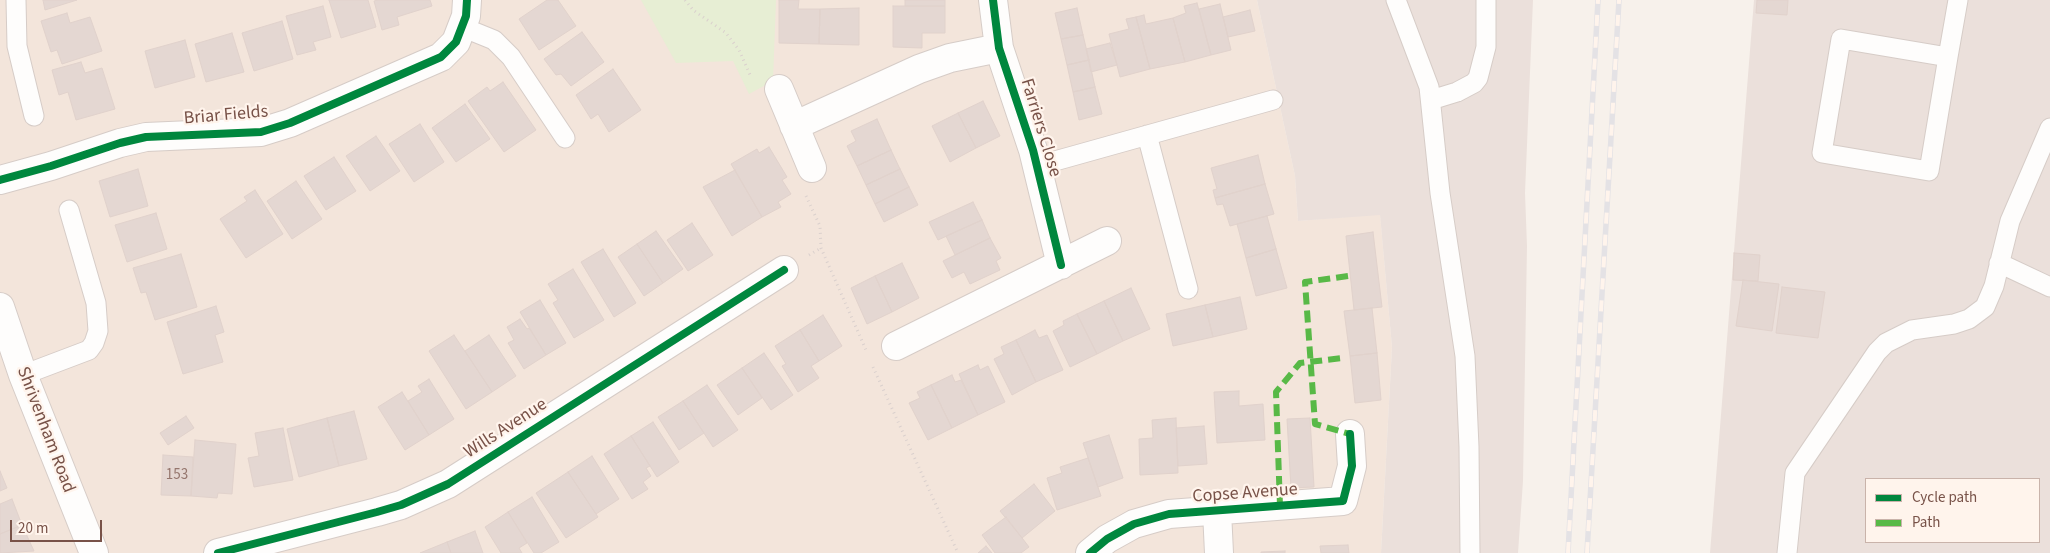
<!DOCTYPE html>
<style>
body{margin:0}
#map{position:relative;width:2050px;height:553px;overflow:hidden;background:#f7f1eb;font-family:"Source Sans 3",sans-serif}
canvas{display:block}
.legend{position:absolute;left:1865px;top:478px;width:175px;height:65px;box-sizing:border-box;background:#fff4ec;border:1px solid #c9b3aa;margin:0;padding:6px 9px;list-style:none;font-size:15px;color:#785248}
.legend li{display:flex;align-items:center;gap:10px;height:25px}
.legend b{width:25px;border:1px solid #c9b3aa}
.scale{position:absolute;left:10px;top:520px;width:92px;height:22px;box-sizing:border-box;border:2px solid #785248;border-top:0;padding-left:6px;font-size:15px;line-height:18px;white-space:nowrap;color:#785248;-webkit-text-stroke:4px #fff4ec;paint-order:stroke}
</style>
<div id="map">
<canvas width="2050" height="553"></canvas>
<ul class="legend">
<li><b style="height:6px;background:#00873e"></b>Cycle path</li>
<li><b style="height:6px;background:#58b947"></b>Path</li>
</ul>
<div class="scale">20 m</div>
</div>
<script>
const g = document.querySelector('canvas').getContext('2d');
g.lineJoin = 'round';
function fill(path, color) { g.fillStyle = color; g.fill(path, 'evenodd'); }
const shape = rows => new Path2D(rows.map(r => 'M' + r).join(''));
function strokePath(path, color, width, dash) { g.strokeStyle = color; g.lineWidth = width; g.lineCap = dash ? 'butt' : 'round'; g.setLineDash(dash || []); g.stroke(path); }
function drawText(font, color, halo, rows, align = 'center') {
  g.font = font + ' "Source Sans 3",sans-serif'; g.lineWidth = 4.5; g.setLineDash([]); g.textBaseline = 'middle'; g.strokeStyle = halo; g.fillStyle = color; for (const [text, x, y, turn = 0] of rows) {
    g.save(); g.translate(x, y); g.rotate((+turn || 0) * Math.PI / 180); g.textAlign = isNaN(turn) ? turn : align; if (halo) g.strokeText(text, 0, 0); g.fillText(text, 0, 0); g.restore();
  }
}
fill(shape([
 [0,0,1257,0,1295,176,1298,221,1380,214,1392,347,1381,553,0,553]
]), '#f3e5db');
fill(shape([
 [1257,0,1533,0,1525,193,1527,246,1523,481,1518,553,1381,553,1392,347,1380,215,1298,221,1295,176],
 [1754,0,2050,0,2050,553,1710,553],
 [1866,479,2039,479,2039,542,1866,542]
]), '#ebe0db');
fill(shape([
 [641,0,776,0,773,81,749,94,733,61,676,63]
]), '#e7eed4');
const building = shape([
 [43,0,77,0,45,10,43,0],
 [329,0,368,0,376,27,341,38,329,0],
 [378,0,430,0,432,6,397,17,399,25,382,30,374,1,378,0],
 [547,0,558,0,576,26,539,50,519,19,547,0],
 [779,0,799,0,798,9,820,9,819,44,779,43,779,0],
 [905,0,945,0,945,6,905,6,905,0],
 [1757,0,1788,0,1787,15,1756,13,1757,0],
 [1197,3,1211,55,1185,62,1173,18,1186,13,1184,6,1197,3],
 [1220,4,1231,50,1211,55,1199,9,1220,4],
 [323,6,331,37,313,42,316,50,297,55,286,16,323,6],
 [893,6,945,6,945,33,922,33,922,48,893,47,893,6],
 [859,8,859,45,819,44,820,9,859,8],
 [1077,8,1083,35,1061,39,1055,13,1077,8],
 [1250,10,1255,31,1228,37,1223,17,1250,10],
 [67,13,70,23,90,17,102,51,62,64,57,50,51,52,41,21,67,13],
 [1144,15,1146,24,1173,18,1185,62,1150,69,1136,17,1144,15],
 [1136,17,1150,69,1120,77,1109,34,1129,29,1126,19,1136,17],
 [282,21,293,59,254,71,242,33,282,21],
 [582,32,604,62,571,86,561,74,556,75,544,59,582,32],
 [232,33,244,72,206,82,195,44,232,33],
 [1083,35,1089,60,1067,65,1061,39,1083,35],
 [185,40,195,77,155,88,145,51,185,40],
 [1110,43,1117,65,1091,72,1086,49,1110,43],
 [1089,60,1095,87,1073,92,1067,65,1089,60],
 [81,62,85,73,102,68,115,109,76,120,68,92,59,95,52,70,81,62],
 [613,69,641,110,609,132,598,114,591,119,576,95,613,69],
 [503,82,536,130,504,152,468,101,487,87,490,91,503,82],
 [1095,87,1102,114,1079,120,1073,92,1095,87],
 [983,101,1000,136,976,148,958,113,983,101],
 [465,104,490,139,456,162,432,128,465,104],
 [958,113,976,148,950,162,932,126,958,113],
 [877,119,891,150,857,166,847,146,856,141,851,131,877,119],
 [420,124,444,162,414,182,389,144,420,124],
 [376,136,400,171,370,191,346,156,376,136],
 [769,147,787,177,782,180,791,194,778,202,781,207,762,217,731,164,757,149,759,153,769,147],
 [891,150,900,169,866,185,857,166,891,150],
 [1258,155,1265,184,1215,198,1213,190,1217,189,1211,168,1258,155],
 [334,157,356,191,326,210,304,176,334,157],
 [138,169,148,206,110,217,99,181,138,169],
 [900,169,909,187,875,204,866,185,900,169],
 [735,170,762,217,732,236,703,187,735,170],
 [296,181,322,219,292,239,267,201,296,181],
 [1265,184,1274,214,1230,226,1223,204,1217,205,1215,198,1265,184],
 [909,187,918,205,884,222,875,204,909,187],
 [255,190,283,234,246,258,220,219,247,201,244,197,255,190],
 [973,202,982,220,938,240,929,222,973,202],
 [156,213,167,249,127,262,115,225,156,213],
 [1267,216,1276,249,1246,258,1237,224,1267,216],
 [982,220,990,238,955,255,946,236,982,220],
 [692,223,713,255,688,271,667,240,692,223],
 [656,231,683,269,663,283,637,244,656,231],
 [1373,232,1382,307,1354,310,1346,236,1373,232],
 [990,238,1001,258,996,261,1000,270,970,284,964,272,952,278,943,261,990,238],
 [637,244,663,283,644,296,618,257,637,244],
 [603,249,636,303,614,317,581,262,603,249],
 [1276,249,1287,288,1256,296,1246,258,1276,249],
 [1734,253,1760,255,1758,281,1733,280,1734,253],
 [181,254,197,307,155,320,146,292,141,293,133,268,181,254],
 [902,263,919,298,892,312,875,276,902,263],
 [573,269,604,320,574,338,553,303,558,300,548,284,573,269],
 [875,276,892,312,867,324,851,288,875,276],
 [1743,280,1779,284,1772,331,1736,326,1743,280],
 [1782,287,1825,292,1818,338,1776,333,1782,287],
 [1131,288,1150,329,1123,341,1104,301,1131,288],
 [1240,297,1247,329,1213,337,1205,305,1240,297],
 [540,300,566,343,546,355,520,312,540,300],
 [1104,301,1123,341,1097,354,1077,314,1104,301],
 [1205,305,1213,337,1173,346,1166,314,1205,305],
 [216,306,224,332,215,335,223,362,183,374,167,322,216,306],
 [1372,308,1377,353,1350,356,1344,311,1372,308],
 [1077,314,1097,354,1070,367,1053,331,1064,325,1063,321,1077,314],
 [823,315,842,346,819,361,800,330,823,315],
 [520,319,527,329,529,328,546,355,524,369,508,343,514,340,507,327,520,319],
 [800,330,819,361,811,366,819,378,798,392,782,366,786,364,775,346,800,330],
 [1035,330,1039,338,1047,335,1063,370,1036,382,1016,340,1035,330],
 [454,335,492,392,466,409,429,351,454,335],
 [489,335,516,376,492,392,465,351,489,335],
 [1016,340,1036,382,1012,395,994,359,1004,354,1001,347,1016,340],
 [764,353,793,395,771,410,742,368,764,353],
 [1377,353,1381,400,1355,403,1350,356,1377,353],
 [978,365,980,370,988,366,1005,402,978,415,959,374,978,365],
 [742,368,762,398,738,415,717,385,742,368],
 [952,375,955,382,961,380,978,415,952,428,931,385,952,375],
 [429,379,454,419,429,435,408,401,422,392,418,386,429,379],
 [707,385,738,430,713,447,683,401,707,385],
 [931,385,952,428,928,440,909,403,920,398,917,392,931,385],
 [1239,391,1239,406,1263,404,1265,440,1217,443,1214,392,1239,391],
 [402,392,429,435,405,450,378,407,402,392],
 [683,401,704,433,679,450,658,417,683,401],
 [354,411,367,459,339,466,327,418,354,411],
 [186,416,194,428,168,445,160,433,186,416],
 [327,418,339,466,299,477,287,429,327,418],
 [1176,418,1178,473,1140,475,1139,439,1153,438,1152,420,1176,418],
 [1310,418,1314,487,1291,488,1287,419,1310,418],
 [653,422,679,462,657,477,631,436,653,422],
 [1204,426,1207,464,1178,466,1176,428,1204,426],
 [283,428,293,480,254,487,248,458,259,456,255,433,283,428],
 [1109,435,1123,478,1098,487,1083,443,1109,435],
 [631,436,650,466,646,468,651,476,643,482,648,489,632,499,604,454,631,436],
 [195,440,236,444,232,494,218,493,217,498,191,496,195,440],
 [163,455,193,457,191,496,161,495,163,455],
 [592,456,619,499,596,514,568,472,592,456],
 [1088,458,1101,496,1057,510,1047,478,1062,473,1060,467,1088,458],
 [0,471,7,488,0,491,0,471],
 [568,472,598,517,566,538,536,493,568,472],
 [1034,484,1055,511,1022,538,1000,511,1034,484],
 [532,497,559,542,541,553,534,553,508,512,532,497],
 [12,499,22,525,0,534,0,504,12,499],
 [508,512,527,543,519,548,522,553,501,553,485,527,508,512],
 [1006,517,1029,547,1021,553,995,553,982,535,1006,517],
 [22,525,34,551,0,553,0,534,22,525],
 [475,531,483,553,451,553,447,542,475,531],
 [447,542,451,553,420,553,447,542],
 [1348,545,1349,553,1321,553,1320,546,1348,545],
 [986,546,992,553,978,553,986,546],
 [1285,551,1285,553,1261,553,1261,552,1285,551]
]);
fill(building, '#e4d7d2');
strokePath(building, '#e1d2cc', 1);
const service = shape([
 [16,0,17,46,34,116],
 [1396,0,1429,87,1440,193,1465,356,1469,447,1470,553],
 [462,27,494,40,511,57,565,138],
 [1948,57,1841,39,1822,153,1929,171,1948,57,1958,0],
 [1431,100,1457,92,1474,83,1478,78,1486,47,1486,0],
 [1147,135,1188,289],
 [1037,166,1273,100],
 [1999,263,2050,287],
 [23,375,89,350,94,343,98,331,96,303,69,210],
 [1787,553,1795,473,1877,352,1886,343,1912,330,1954,324,1969,319,1985,307,1994,286,2010,221,2050,128]
]);
const minor = shape([
 [993,0,999,48,1033,150,1061,265],
 [779,89,812,168],
 [794,126,919,69,950,58,999,48],
 [0,180,51,166,120,143,146,137,261,132,290,123,441,57,456,42,466,16,467,0],
 [896,346,1107,241],
 [1217,511,1219,553],
 [218,553,377,512,401,505,448,484,784,270],
 [1090,553,1107,539,1134,524,1169,514,1343,501,1352,466,1350,434]
]);
const tertiary = shape([
 [0,307,23,375,94,553]
]);
strokePath(service, '#d6ccc7', 21);
strokePath(minor, '#d6ccc7', 30);
strokePath(tertiary, '#d6ccc7', 30);
strokePath(shape([
 [685,0,693,10,726,33,739,50,751,77],
 [806,196,820,226,821,248,866,350],
 [809,255,821,248],
 [873,367,958,553]
]), '#dad0cd', 3, [1, 4]);
strokePath(service, '#fefdfc', 19);
strokePath(minor, '#fefdfc', 28);
strokePath(tertiary, '#fefdfc', 28);
const rail = shape([
 [1568,553,1598,0],
 [1587,553,1619,0]
]);
strokePath(rail, '#e4e2e5', 5.5);
strokePath(rail, '#fff4ec', 4, [11]);
strokePath(shape([
 [1348,276,1305,282,1315,424,1350,434],
 [1280,506,1276,392,1300,363,1343,358]
]), '#58b947', 6, [12, 6]);
strokePath(shape([
 [993,0,999,48,1033,150,1061,265],
 [0,180,51,166,120,143,146,137,261,132,290,123,441,57,456,42,466,16,467,0],
 [218,553,377,512,401,505,448,484,784,270],
 [1090,553,1107,539,1134,524,1169,514,1343,501,1352,466,1350,434]
]), '#00873e', 8);
drawText('15px', '#95766d', null, [
 ["153",177,476]
]);
drawText('18px', '#785248', '#fff4ec', [
 ["Briar Fields",226,116,-5],
 ["Farriers Close",1040,128,73],
 ["Wills Avenue",506,429,-33],
 ["Shrivenham Road",45,430,69],
 ["Copse Avenue",1245,494,-4]
]);
</script>
